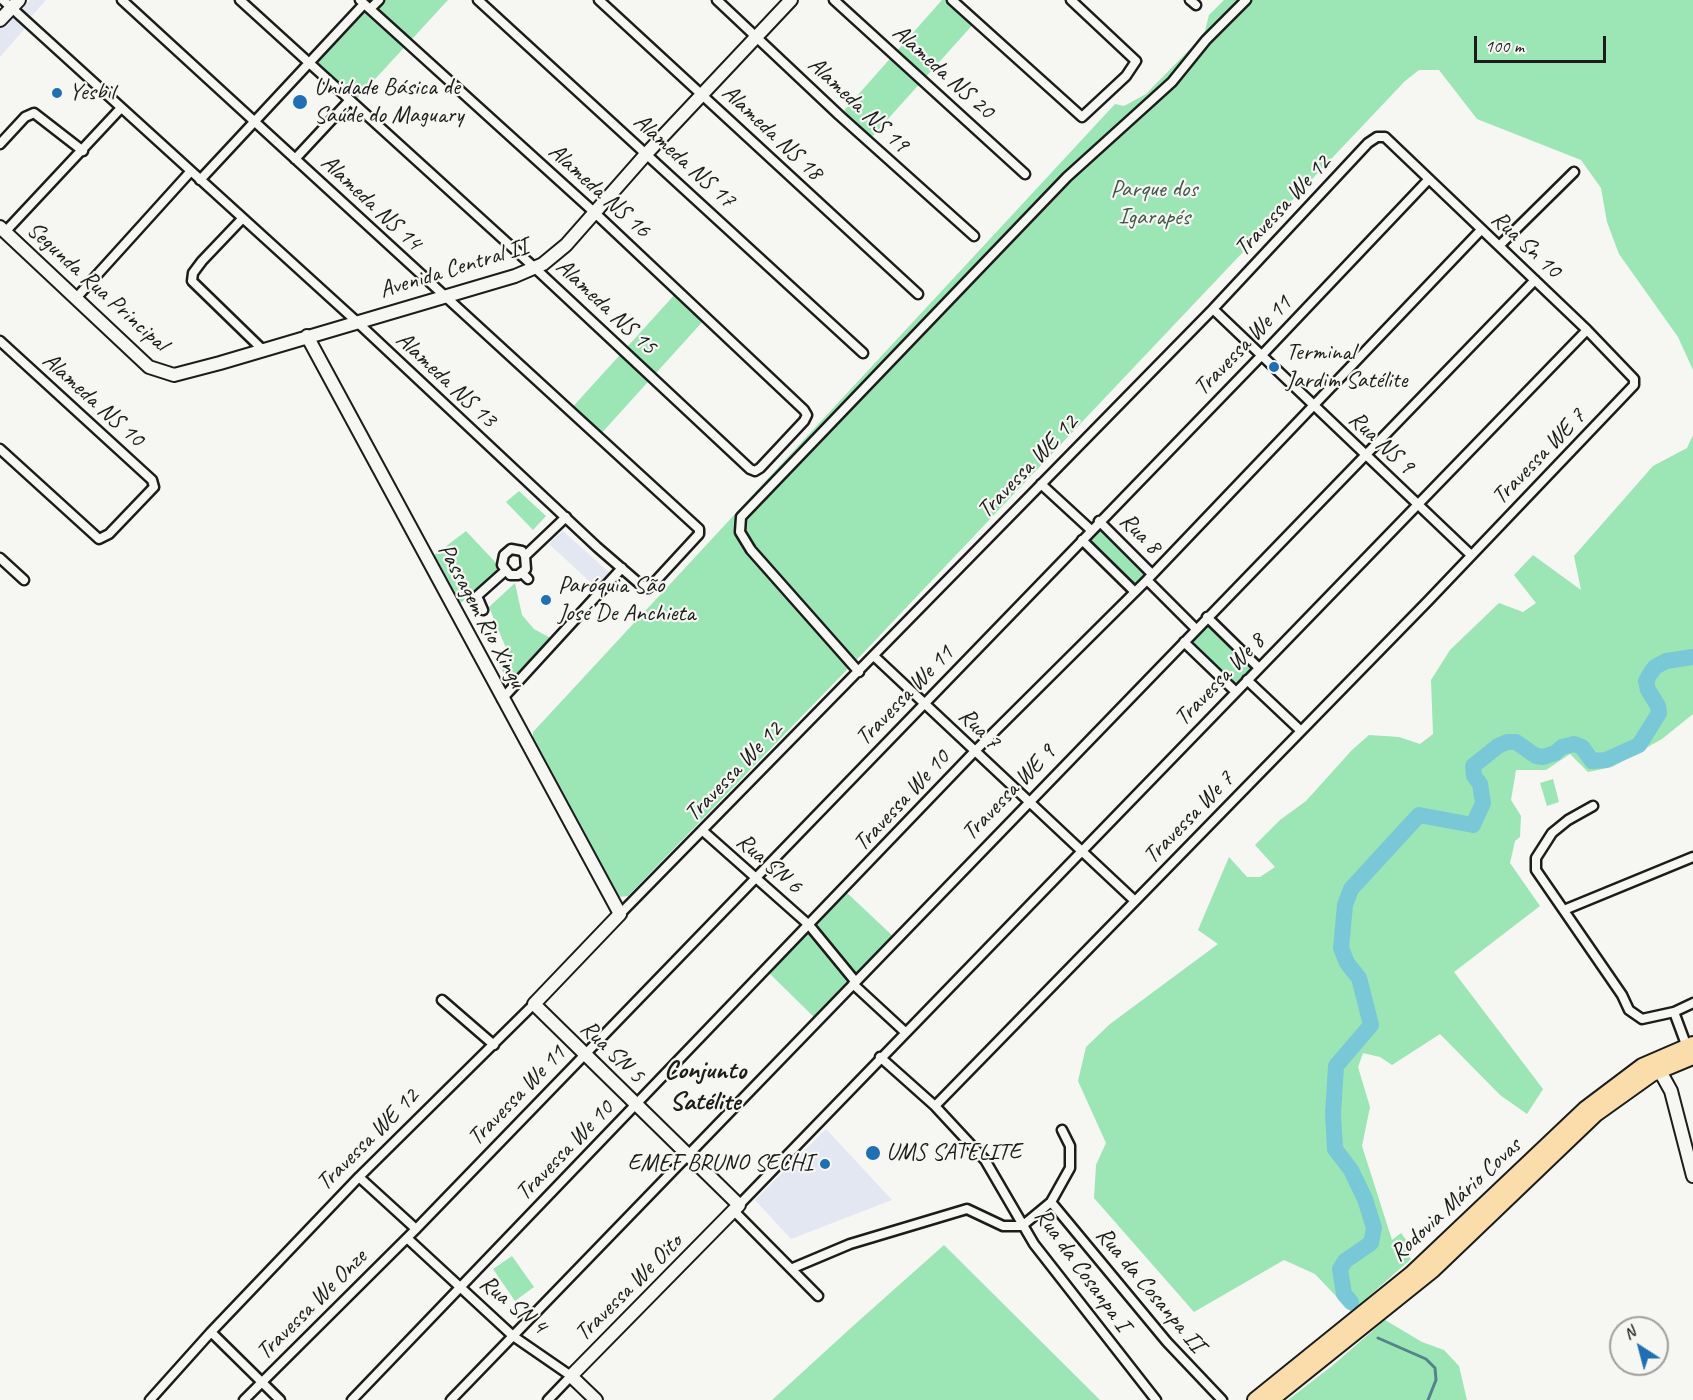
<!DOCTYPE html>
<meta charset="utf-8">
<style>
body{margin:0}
#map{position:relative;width:1693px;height:1400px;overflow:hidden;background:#f6f6f2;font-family:Caveat,sans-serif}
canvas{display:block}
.north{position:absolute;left:1609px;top:1316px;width:60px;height:60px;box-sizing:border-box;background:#f6f6f2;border:2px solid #9f9f9c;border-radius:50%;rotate:324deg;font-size:16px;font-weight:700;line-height:24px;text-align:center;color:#1c1c1c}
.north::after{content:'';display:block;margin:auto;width:21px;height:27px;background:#1f6fb2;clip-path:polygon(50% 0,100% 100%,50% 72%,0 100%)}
.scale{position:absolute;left:1474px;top:36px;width:132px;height:27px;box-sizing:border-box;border:3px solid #1c1c1c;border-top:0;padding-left:8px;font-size:18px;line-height:21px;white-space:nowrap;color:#1c1c1c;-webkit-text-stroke:4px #f6f6f2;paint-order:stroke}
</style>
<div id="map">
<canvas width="1693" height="1400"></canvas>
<div class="north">N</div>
<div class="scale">100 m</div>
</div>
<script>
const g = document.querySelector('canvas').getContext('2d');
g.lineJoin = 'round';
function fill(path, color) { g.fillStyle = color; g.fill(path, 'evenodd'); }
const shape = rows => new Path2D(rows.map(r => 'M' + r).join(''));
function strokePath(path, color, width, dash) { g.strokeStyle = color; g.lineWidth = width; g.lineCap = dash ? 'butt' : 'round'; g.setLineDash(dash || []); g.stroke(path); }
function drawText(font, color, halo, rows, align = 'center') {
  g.font = font + ' Caveat,sans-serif'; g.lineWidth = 4.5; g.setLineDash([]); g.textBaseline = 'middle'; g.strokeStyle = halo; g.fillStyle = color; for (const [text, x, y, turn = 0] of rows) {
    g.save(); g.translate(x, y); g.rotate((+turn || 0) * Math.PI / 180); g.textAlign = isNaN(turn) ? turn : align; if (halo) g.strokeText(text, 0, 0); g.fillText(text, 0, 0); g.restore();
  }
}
fill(shape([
 [30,0,46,0,28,20,19,12],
 [13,14,27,26,0,57,0,29],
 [563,531,612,575,599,590,549,544],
 [826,1129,892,1200,791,1239,755,1200]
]), '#e2e7f2');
fill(shape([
 [383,0,448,0,353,103,308,64,363,5,372,12],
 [942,0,956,0,977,20,869,140,841,114],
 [1224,0,1693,0,1693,370,1678,337,1619,254,1607,222,1601,188,1581,160,1477,119,1439,70,1419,70,1405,81,866,650,628,896,618,897,533,741,533,732,1115,104,1124,106,1146,94,1190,49,1205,31,1209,15],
 [677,292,705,319,598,437,569,411],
 [1693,435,1693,714,1662,739,1612,767,1588,772,1570,754,1546,770,1516,770,1511,800,1521,816,1520,837,1515,841,1510,863,1540,906,1454,972,1543,1089,1527,1114,1500,1095,1440,1034,1392,1065,1380,1057,1363,1053,1358,1067,1370,1107,1362,1146,1392,1240,1401,1233,1407,1241,1402,1246,1411,1259,1351,1312,1315,1274,1284,1260,1194,1312,1094,1198,1096,1165,1106,1143,1078,1081,1086,1047,1110,1024,1218,944,1198,930,1229,857,1247,877,1260,877,1275,867,1255,845,1280,820,1306,801,1352,750,1369,735,1399,737,1420,744,1433,734,1431,680,1450,650,1499,603,1523,612,1536,603,1514,575,1533,555,1581,590,1574,556,1653,466,1687,448],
 [519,491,546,516,533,530,506,502],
 [1101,527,1148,574,1134,587,1088,541],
 [466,531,497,564,500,572,458,605,432,557],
 [515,583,522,615,534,629,554,640,510,684,500,667,508,653,489,607],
 [1208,623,1252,667,1235,684,1191,640],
 [1553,779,1559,802,1547,806,1540,783],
 [845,891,897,940,818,1021,767,971],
 [944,1245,1100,1400,772,1400,853,1326],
 [512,1256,534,1287,515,1301,493,1269],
 [1385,1320,1422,1342,1444,1350,1459,1366,1467,1400,1288,1400,1332,1366]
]), '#9ce5b4');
strokePath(shape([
 [1378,1338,1426,1359,1435,1368,1436,1380,1428,1400]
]), '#54838c', 3);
strokePath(shape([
 [1351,1302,1344,1294,1340,1269,1345,1261,1371,1243,1374,1228,1365,1199,1351,1170,1335,1149,1333,1114,1336,1066,1371,1025,1359,978,1347,963,1341,948,1345,905,1351,889,1419,815,1473,825,1483,803,1480,784,1474,776,1473,766,1498,746,1507,742,1516,742,1536,756,1543,757,1555,753,1562,747,1574,744,1582,747,1592,761,1606,760,1639,745,1659,713,1658,706,1648,690,1646,681,1650,674,1655,667,1666,661,1693,657]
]), '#79c8d7', 16);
const street = shape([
 [3,0,356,321,597,547,641,585,648,588,652,585,699,534,699,529,122,0],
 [240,0,536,269,750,469,755,471,760,468,804,421,807,415,804,410,594,212,360,0],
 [478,0,863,353],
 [599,0,918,294],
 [717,0,839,115,974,236],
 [834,0,1025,174],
 [952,0,1082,117,1126,76,1136,61,1071,0],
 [1190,0,1196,5],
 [370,9,379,0],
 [0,144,25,117,34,113,83,151],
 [295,159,349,101],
 [200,180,364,4],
 [242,219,202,261,193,273,192,281,264,351],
 [5,232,121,108],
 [1499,246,1574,172],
 [77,297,191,171],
 [1213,309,1471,555],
 [0,341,152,480,154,487,109,534,99,539,0,449],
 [1041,484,1091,530],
 [1099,521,1152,574],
 [1082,540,1135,592],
 [525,556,526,569,518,575,510,575,502,565,504,555,511,549,522,551,525,556,566,517],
 [0,558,24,580],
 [522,573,528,579],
 [1147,580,1196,629],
 [483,610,477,596,505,571],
 [1207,617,1259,668],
 [1184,642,1236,692],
 [875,657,1135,901],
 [859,672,751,550,740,532,741,517,1067,177,1172,82,1206,40,1246,0],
 [1247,680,1301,731],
 [502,699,622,568],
 [1593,806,1568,820,1552,833,1536,858,1536,870,1622,995,1629,1010,1642,1019,1674,1012,1687,1047],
 [703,831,809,925,855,981],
 [1564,910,1693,857],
 [620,914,1213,309,1368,143,1377,137,1385,137,1587,330,1634,379,1634,385,1428,601,935,1106],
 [853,984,905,1032],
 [442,1000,494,1045],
 [1674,1012,1693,1003],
 [880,1057,935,1106,985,1160,1034,1244,1156,1400],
 [359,1177,416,1229],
 [1051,1202,1167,1342,1222,1400],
 [739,1205,1587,330],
 [734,1211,818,1296],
 [1022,1226,1051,1202,1070,1168,1070,1146,1062,1130],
 [407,1238,513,1336,571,1376,548,1400],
 [793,1268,850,1244,967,1209,1003,1226,1022,1226],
 [211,1332,280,1400],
 [150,1400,211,1332,359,1177,534,1004],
 [244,1400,416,1229,1262,355,1429,179],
 [352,1400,974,752,1147,580,1481,230],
 [451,1400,1535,280]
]);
const secondary = shape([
 [0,20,19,0],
 [0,227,149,367,174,375,220,363,515,276,543,264,566,245,647,153,791,0],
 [307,336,620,914,534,1004,739,1205,571,1376,596,1400],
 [1656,1064,1671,1091,1693,1176]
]);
const primary = shape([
 [1255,1400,1411,1274,1585,1109,1642,1066,1693,1044],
 [1271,1400,1433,1270,1596,1114,1652,1074,1693,1057]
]);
strokePath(street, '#1c1c1c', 13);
strokePath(secondary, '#1c1c1c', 16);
strokePath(primary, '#1c1c1c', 18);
strokePath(street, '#f6f6f2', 8);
strokePath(secondary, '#f6f6f2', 12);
strokePath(primary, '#fbddab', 14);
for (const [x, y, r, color] of [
 [57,93,6,"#1f6fb2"],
 [300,102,8,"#1f6fb2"],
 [1274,367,6,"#1f6fb2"],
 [546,600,6,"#1f6fb2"],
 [873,1153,8,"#1f6fb2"],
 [825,1164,6,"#1f6fb2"]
]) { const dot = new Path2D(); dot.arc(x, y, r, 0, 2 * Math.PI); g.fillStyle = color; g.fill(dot); strokePath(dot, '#f6f6f2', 2); }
drawText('24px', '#1c1c1c', '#f6f6f2', [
 ["Alameda NS 20",943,72,42],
 ["Alameda NS 19",858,105,43],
 ["Alameda NS 18",772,133,43],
 ["Alameda NS 17",684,161,42],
 ["Alameda NS 16",599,191,42],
 ["Alameda NS 14",371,203,43],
 ["Travessa We 12",1283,206,-47],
 ["Rua Sn 10",1526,245,43],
 ["Avenida Central II",454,269,-17],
 ["Segunda Rua Principal",97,287,42],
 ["Alameda NS 15",606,307,43],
 ["Travessa We 11",1243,346,-46],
 ["Alameda NS 13",446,380,43],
 ["Alameda NS 10",93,400,42],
 ["Rua NS 9",1381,443,43],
 ["Travessa WE 7",1539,457,-46],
 ["Travessa WE 12",1028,467,-46],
 ["Rua 8",1140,534,45],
 ["Passagem Rio Xingu",481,616,62],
 ["Travessa We 8",1220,680,-46],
 ["Travessa We 11",905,696,-46],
 ["Rua 7",979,729,45],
 ["Travessa We 12",734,772,-46],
 ["Travessa WE 9",1009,793,-46],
 ["Travessa We 10",902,801,-47],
 ["Travessa We 7",1189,818,-46],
 ["Rua SN 6",769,864,41],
 ["Rua SN 5",612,1052,44],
 ["Travessa We 11",517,1096,-46],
 ["Travessa WE 12",368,1140,-45],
 ["Travessa We 10",565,1151,-46],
 ["Rodovia Mário Covas",1456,1200,-43],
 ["Rua da Cosanpa I",1082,1270,54],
 ["Travessa We Oito",629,1288,-45],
 ["Rua da Cosanpa II",1150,1290,50],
 ["Travessa We Onze",312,1305,-45],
 ["Rua SN 4",513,1305,39]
]);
drawText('24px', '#1c1c1c', '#f6f6f2', [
 ["Unidade Básica de",314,88],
 ["Saúde do Maguary",314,116],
 ["Yesbil",69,93],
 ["Terminal",1286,353],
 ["Jardim Satélite",1286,381],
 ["Paróquia São",558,586],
 ["José De Anchieta",558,614],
 ["UMS SATELITE",886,1153],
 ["EMEF BRUNO SECHI",813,1164,"right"]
], 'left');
drawText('24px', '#42584a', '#f6f6f2', [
 ["Parque dos",1154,190],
 ["Igarapés",1154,218]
]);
drawText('bold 27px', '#1c1c1c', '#f6f6f2', [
 ["Conjunto",705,1071],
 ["Satélite",705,1102]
]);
</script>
